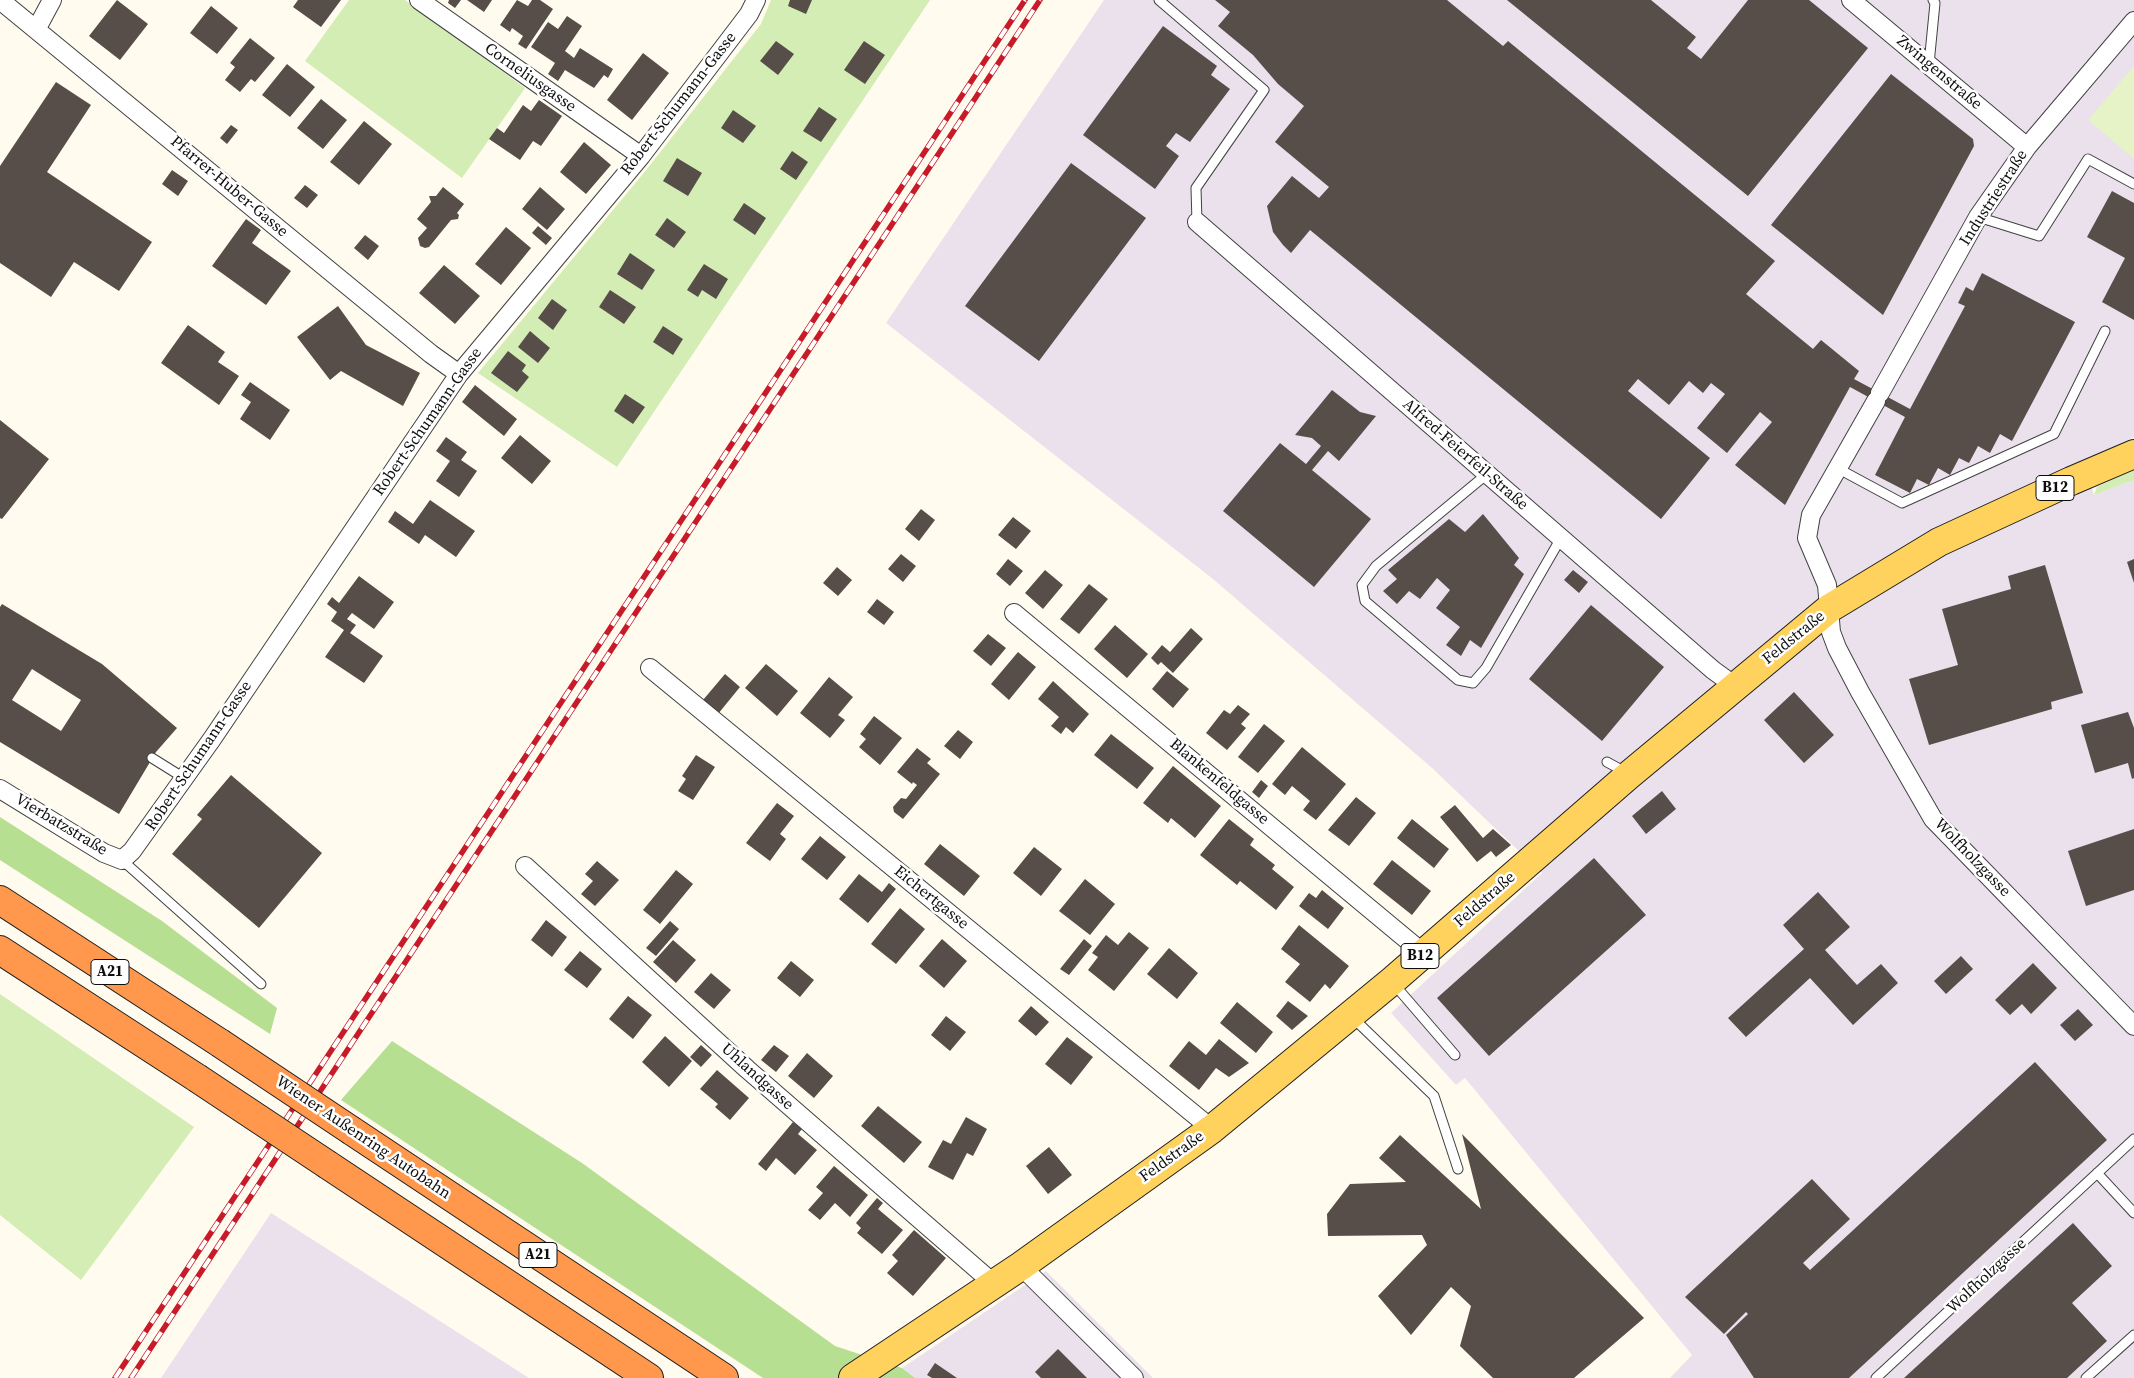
<!DOCTYPE html>
<meta charset="utf-8">
<style>
body{margin:0}
canvas{display:block;background:#fffbee}
</style>
<canvas width="2134" height="1378"></canvas>
<script>
const g = document.querySelector('canvas').getContext('2d');
g.lineJoin = 'round';
function fill(path, color) { g.fillStyle = color; g.fill(path, 'evenodd'); }
const shape = rows => new Path2D(rows.map(r => 'M' + r).join(''));
function strokePath(path, color, width, dash) { g.strokeStyle = color; g.lineWidth = width; g.lineCap = dash ? 'butt' : 'round'; g.setLineDash(dash || []); g.stroke(path); }
function drawText(font, color, halo, rows, align = 'center') {
  g.font = font + ' "Source Serif 4",serif'; g.lineWidth = 5; g.setLineDash([]); g.textBaseline = 'middle'; g.strokeStyle = halo; g.fillStyle = color; for (const [text, x, y, turn = 0] of rows) {
    g.save(); g.translate(x, y); g.rotate((+turn || 0) * Math.PI / 180); g.textAlign = isNaN(turn) ? turn : align; if (halo) g.strokeText(text, 0, 0); g.fillText(text, 0, 0); g.restore();
  }
}
fill(shape([
 [1104,0,2134,0,2134,437,2085,462,2094,495,2134,480,2134,1378,1670,1378,1692,1355,1465,1078,1456,1085,1391,1013,1542,873,1432,768,1213,579,886,323],
 [271,1213,529,1378,161,1378],
 [1046,1271,1153,1378,915,1378,902,1368]
]), '#ebe1ed');
fill(shape([
 [349,0,405,0,525,88,462,178,305,61],
 [771,0,930,0,617,467,478,373,647,169,761,24],
 [2134,469,2134,480,2094,495,2097,487],
 [0,994,194,1127,81,1280,0,1215]
]), '#d3edb4');
fill(shape([
 [0,817,162,921,277,1008,270,1034,0,860],
 [392,1041,582,1163,835,1346,902,1368,915,1378,763,1378,341,1100]
]), '#b7df92');
fill(shape([
 [2134,66,2134,159,2088,120]
]), '#e5f3c7');
fill(shape([
 [117,0,148,24,120,60,89,36],
 [298,0,341,0,321,27,293,7],
 [449,0,461,0,455,8,448,3],
 [467,0,492,0,484,12],
 [517,0,528,6,532,0,540,0,553,9,526,49,518,44,523,36,512,28,510,32,500,25],
 [790,0,812,0,806,14,788,6],
 [1215,0,1447,0,1503,46,1508,41,1775,261,1746,294,1813,349,1821,340,1859,371,1854,379,1910,409,1965,306,1958,303,1966,287,1973,291,1982,273,2075,322,2012,441,2000,434,1990,453,1978,446,1969,463,1959,458,1950,475,1938,468,1929,485,1917,479,1910,493,1875,475,1905,417,1850,387,1785,505,1735,465,1772,422,1760,412,1727,453,1697,428,1725,394,1711,383,1703,393,1689,381,1669,405,1638,379,1628,391,1710,458,1661,519,1310,230,1291,253,1283,245,1273,232,1267,206,1292,176,1319,198,1329,187,1275,142,1304,106,1278,84,1253,55,1218,26,1230,12],
 [1507,0,1651,0,1696,37,1687,48,1701,59,1748,0,1809,0,1868,48,1748,196],
 [211,6,238,28,217,54,190,33],
 [567,16,582,26,565,51,574,58,580,48,613,69,608,78,604,75,594,88,565,70,558,81,548,74,555,63,531,47,548,22,558,29],
 [1163,26,1217,66,1211,75,1230,89,1190,142,1176,133,1166,146,1179,156,1155,189,1083,135],
 [250,38,275,58,255,82,251,79,240,92,225,80,235,67,230,63],
 [776,41,794,54,778,75,760,61],
 [864,41,885,55,865,84,844,70],
 [643,53,669,73,632,120,607,100],
 [287,64,315,87,290,117,262,95],
 [1891,74,1973,139,1974,146,1883,315,1771,225],
 [56,82,91,105,47,172,152,242,119,291,74,262,51,297,0,263,0,166],
 [321,99,347,120,323,149,297,128],
 [539,100,562,116,541,146,533,141,520,160,489,139,497,128,504,133,523,105,531,111],
 [819,107,837,119,821,142,803,131],
 [733,110,756,126,743,143,721,128],
 [364,121,392,144,359,185,330,162],
 [231,125,238,130,227,144,220,138],
 [584,142,611,165,586,194,560,172],
 [792,151,808,162,796,180,780,169],
 [677,158,702,173,688,196,663,181],
 [1071,163,1146,218,1039,361,965,306],
 [172,170,188,181,178,196,162,184],
 [305,185,318,195,307,208,294,198],
 [443,187,464,204,457,213,459,215,458,219,451,220,429,247,425,248,420,246,418,238,427,228,417,219,431,202,429,196,436,196],
 [540,187,565,209,547,230,522,209],
 [2112,191,2134,203,2134,320,2102,302,2125,258,2087,237],
 [744,203,766,218,755,235,733,220],
 [667,218,686,232,674,248,655,235],
 [246,219,261,230,252,243,291,271,266,305,212,266],
 [538,226,552,238,546,245,532,233],
 [506,227,531,248,501,285,475,264],
 [365,235,379,246,368,260,354,248],
 [630,253,655,270,642,290,617,274],
 [704,264,728,279,716,299,702,290,698,297,687,290],
 [444,265,480,296,455,324,419,293],
 [610,290,636,307,624,324,599,307],
 [552,299,567,310,553,330,538,318],
 [338,306,366,345,420,373,403,406,341,371,330,380,297,337],
 [188,325,225,352,218,362,239,376,219,405,161,363],
 [663,326,683,339,673,355,653,342],
 [530,331,550,348,538,363,518,347],
 [508,351,526,365,522,371,529,377,517,392,491,373],
 [250,382,290,410,270,440,240,419,251,402,241,395],
 [475,385,517,419,504,436,462,402],
 [1332,390,1360,412,1376,416,1339,461,1328,451,1312,470,1371,519,1314,587,1223,511,1280,443,1306,464,1321,446,1312,438,1295,435],
 [625,394,645,407,633,424,614,411],
 [0,420,49,459,2,519,0,518],
 [520,435,551,461,532,484,501,458],
 [446,437,467,452,461,460,477,471,459,497,436,481,450,461,436,451],
 [430,500,475,531,456,557,425,535,419,544,388,522,395,511,413,524],
 [921,509,935,520,919,541,905,529],
 [1483,514,1519,558,1514,565,1524,574,1481,648,1470,640,1461,656,1446,645,1460,627,1436,608,1450,590,1437,578,1420,599,1409,591,1397,604,1383,591,1397,579,1388,570,1449,519,1465,532],
 [1013,517,1031,531,1016,549,998,535],
 [901,554,916,566,903,582,888,569],
 [1008,559,1023,571,1010,586,996,574],
 [2134,559,2134,583,2127,562],
 [2045,565,2083,693,2051,702,2052,709,1929,745,1909,679,1958,665,1942,609,2011,589,2008,576],
 [837,567,852,580,838,596,823,583],
 [1045,570,1063,585,1043,609,1025,593],
 [1573,570,1588,582,1579,593,1564,580],
 [359,576,394,602,374,629,352,613,347,619,356,625,350,633,383,656,364,683,325,657,344,630,331,621,337,612,327,604,332,597,339,603],
 [1089,584,1108,599,1079,634,1060,619],
 [877,599,894,612,884,625,867,612],
 [2,604,102,664,177,728,156,752,119,814,0,742,0,607],
 [32,669,81,700,61,731,12,700],
 [1591,605,1664,667,1602,741,1529,679],
 [1115,625,1148,654,1127,678,1094,649],
 [1191,628,1203,639,1173,673,1161,662,1158,665,1151,658,1162,645,1170,652],
 [988,634,1006,648,991,666,973,651],
 [1018,652,1036,667,1009,700,991,684],
 [766,664,798,691,777,716,745,688],
 [1167,671,1189,689,1173,708,1152,689],
 [725,674,740,687,718,714,703,700],
 [829,677,853,697,838,715,845,720,830,738,800,713],
 [1053,681,1089,714,1073,733,1066,727,1061,734,1051,726,1059,717,1038,699],
 [1794,692,1834,735,1804,763,1764,720],
 [1238,705,1250,714,1241,724,1246,728,1227,750,1206,733,1224,710,1230,714],
 [2128,712,2134,728,2134,778,2132,779,2128,763,2095,773,2081,725],
 [874,716,902,738,880,765,859,747,866,739,860,734],
 [1264,724,1285,741,1258,773,1238,757],
 [958,730,973,742,960,759,944,746],
 [1111,734,1154,768,1137,789,1094,755],
 [1302,747,1346,784,1316,820,1303,810,1310,801,1292,786,1285,795,1272,784],
 [917,748,931,759,927,763,940,774,903,819,894,812,893,807,901,798,906,799,917,785,913,782,912,784,897,772],
 [696,755,715,767,693,800,678,791,686,779,682,776],
 [1173,766,1221,806,1195,838,1171,818,1168,823,1143,803],
 [231,775,322,853,259,928,172,854,202,819,197,815],
 [1261,780,1268,786,1259,798,1252,792],
 [1662,791,1676,809,1646,834,1632,816],
 [1356,797,1376,813,1349,846,1328,830],
 [777,803,794,816,780,834,786,839,770,861,746,843],
 [1455,805,1483,838,1493,829,1511,845,1496,857,1491,851,1477,862,1440,817],
 [1229,819,1254,839,1250,845,1275,865,1272,869,1294,887,1276,910,1240,881,1237,885,1200,855],
 [1412,819,1449,849,1434,868,1397,838],
 [2134,829,2134,890,2086,906,2068,851],
 [820,836,846,857,827,880,801,859],
 [940,844,980,876,964,896,924,864],
 [1034,847,1062,869,1041,896,1013,873],
 [1594,858,1646,915,1489,1056,1437,998],
 [1392,860,1431,891,1412,915,1373,884],
 [597,861,619,880,595,906,581,894,593,881,585,874],
 [676,870,693,884,660,924,643,910],
 [859,874,882,892,889,883,896,889,868,923,839,899],
 [1085,879,1115,904,1090,935,1059,911],
 [1322,890,1344,908,1328,929,1299,906,1309,893,1316,898],
 [1818,892,1850,927,1825,950,1857,985,1881,964,1898,983,1853,1025,1810,978,1746,1037,1728,1018,1804,949,1783,925],
 [900,908,925,929,896,964,871,944],
 [546,920,567,937,552,957,531,940],
 [670,921,679,929,656,956,646,948],
 [1299,925,1349,966,1330,989,1325,984,1310,1002,1285,982,1300,964,1281,949],
 [1129,932,1149,948,1114,991,1088,970,1098,957,1092,953,1106,935,1118,945],
 [942,939,967,961,944,988,919,966],
 [1084,939,1092,946,1069,975,1060,969],
 [673,940,696,960,676,983,653,962],
 [1169,948,1198,973,1177,999,1147,974],
 [580,951,602,969,587,988,564,970],
 [1961,956,1973,969,1946,994,1934,981],
 [791,961,814,980,800,997,777,978],
 [2033,963,2057,988,2031,1014,2022,1004,2010,1015,1995,1000],
 [711,973,731,990,714,1009,694,992],
 [628,996,652,1015,633,1039,609,1019],
 [1288,1001,1308,1016,1292,1030,1276,1016],
 [1237,1002,1273,1032,1256,1053,1220,1023],
 [1031,1006,1049,1022,1036,1036,1018,1021],
 [2078,1009,2093,1025,2075,1041,2060,1025],
 [946,1016,966,1032,950,1051,931,1035],
 [665,1036,692,1061,669,1087,642,1062],
 [1067,1037,1093,1057,1071,1085,1045,1064],
 [1219,1039,1249,1063,1229,1077,1216,1068,1199,1090,1169,1066,1189,1041,1206,1055],
 [701,1045,712,1055,701,1067,690,1057],
 [774,1045,789,1056,776,1072,761,1060],
 [807,1053,833,1076,814,1098,788,1076],
 [2035,1062,2107,1140,1849,1378,1754,1378,1726,1335,1748,1314,1746,1312,1724,1334,1685,1297,1812,1179,1850,1219,1803,1263,1810,1270],
 [717,1070,749,1098,730,1120,715,1107,718,1104,700,1089],
 [878,1106,922,1142,904,1163,861,1126],
 [966,1117,987,1129,973,1156,967,1153,953,1180,928,1167,943,1140,951,1144],
 [793,1122,802,1129,798,1134,817,1150,795,1175,776,1158,766,1171,758,1164],
 [1462,1134,1644,1318,1574,1378,1493,1378,1460,1346,1471,1306,1451,1287,1411,1335,1378,1296,1427,1245,1422,1235,1328,1236,1327,1214,1350,1184,1406,1182,1379,1158,1400,1135,1481,1209],
 [1049,1147,1072,1175,1048,1194,1026,1166],
 [834,1166,868,1195,850,1217,835,1203,820,1220,808,1210,823,1193,816,1187],
 [877,1198,883,1203,878,1209,903,1230,882,1254,857,1233,861,1228,856,1223],
 [2073,1223,2112,1266,2072,1303,2107,1341,2067,1378,1904,1378],
 [914,1230,946,1258,913,1296,887,1273,898,1261,892,1255],
 [1058,1349,1087,1378,1041,1378,1035,1372],
 [935,1363,957,1378,932,1378,927,1375]
]), '#574e49');
const service = shape([
 [1159,0,1264,90,1196,188,1197,222],
 [1929,64,1935,3,1933,0],
 [1978,217,2039,236,2088,159,2134,184],
 [1837,468,1902,503,2054,434,2105,331],
 [1487,474,1376,566,1362,585,1365,601,1458,680,1473,683,1486,668,1561,538],
 [152,758,184,778],
 [1607,762,1627,773],
 [122,860,261,984],
 [1393,983,1455,1055],
 [1352,1017,1434,1096,1458,1169],
 [2097,1173,2134,1213],
 [1876,1378,2134,1139],
 [2086,1378,2134,1335]
]);
const minor = shape([
 [0,0,431,354,459,374],
 [419,0,641,156],
 [1851,0,2027,147],
 [37,28,52,0],
 [1197,222,1713,670,1735,686],
 [1880,393,1978,217,2027,147,2134,21],
 [1876,401,1811,515,1807,538,1827,585,1831,632,1837,648,1860,692,1933,819,2134,1026],
 [1014,613,1423,953],
 [650,668,1212,1129],
 [0,789,104,853,122,860,132,851,212,739,459,374,641,156,749,14,756,0],
 [525,866,747,1069,993,1283],
 [1021,1266,1134,1378]
]);
const primary = shape([
 [853,1378,1021,1266,1212,1129,1392,981,1629,775,1830,608,1939,542,2071,481,2134,454]
]);
const motorway = shape([
 [0,900,220,1043],
 [0,950,197,1078],
 [352,1131,724,1378],
 [328,1165,649,1378]
]);
strokePath(service, '#414141', 11);
strokePath(minor, '#414141', 20);
strokePath(primary, '#1f1f1f', 30);
strokePath(motorway, '#1f1f1f', 30);
strokePath(service, '#fff', 9);
strokePath(minor, '#fff', 18);
strokePath(primary, '#ffd25e', 28);
strokePath(motorway, '#ff984c', 28);
const rail = shape([
 [115,1378,1025,0],
 [131,1378,1040,0]
]);
strokePath(rail, '#c81b29', 5.5);
strokePath(rail, '#fff', 4, [11]);
const motorwayBridge = shape([
 [220,1043,352,1131],
 [197,1078,328,1165]
]);
strokePath(motorwayBridge, '#1f1f1f', 30, []);
strokePath(motorwayBridge, '#ff984c', 28);
for (const [x, y, w] of [
 [2055,488,38],
 [1420,956,38],
 [110,972,38],
 [538,1255,38]
]) { const box = new Path2D(); box.roundRect(x - w / 2, y - 12.5, w, 25, 4); g.fillStyle = '#fff'; g.fill(box); strokePath(box, '#0e0e0e', 1); }
drawText('bold 15px', '#0e0e0e', null, [
 ["B12",2055,488],
 ["B12",1420,956],
 ["A21",110,972],
 ["A21",538,1255]
]);
drawText('16px', '#0e0e0e', '#fff', [
 ["Zwingenstraße",1939,73,40],
 ["Corneliusgasse",530,78,35],
 ["Robert-Schumann-Gasse",679,104,-52],
 ["Pfarrer-Huber-Gasse",229,187,40],
 ["Industriestraße",1994,198,-57],
 ["Robert-Schumann-Gasse",428,422,-55],
 ["Alfred-Feierfeil-Straße",1465,455,41],
 ["Feldstraße",1794,638,-39],
 ["Robert-Schumann-Gasse",199,756,-56],
 ["Blankenfeldgasse",1219,782,40],
 ["Vierbatzstraße",61,825,31],
 ["Wolfholzgasse",1972,858,46],
 ["Eichertgasse",931,898,39],
 ["Feldstraße",1485,900,-41],
 ["Uhlandgasse",757,1077,42],
 ["Wiener Außenring Autobahn",363,1138,34],
 ["Feldstraße",1172,1157,-36],
 ["Wolfholzgasse",1987,1276,-43]
]);
</script>
